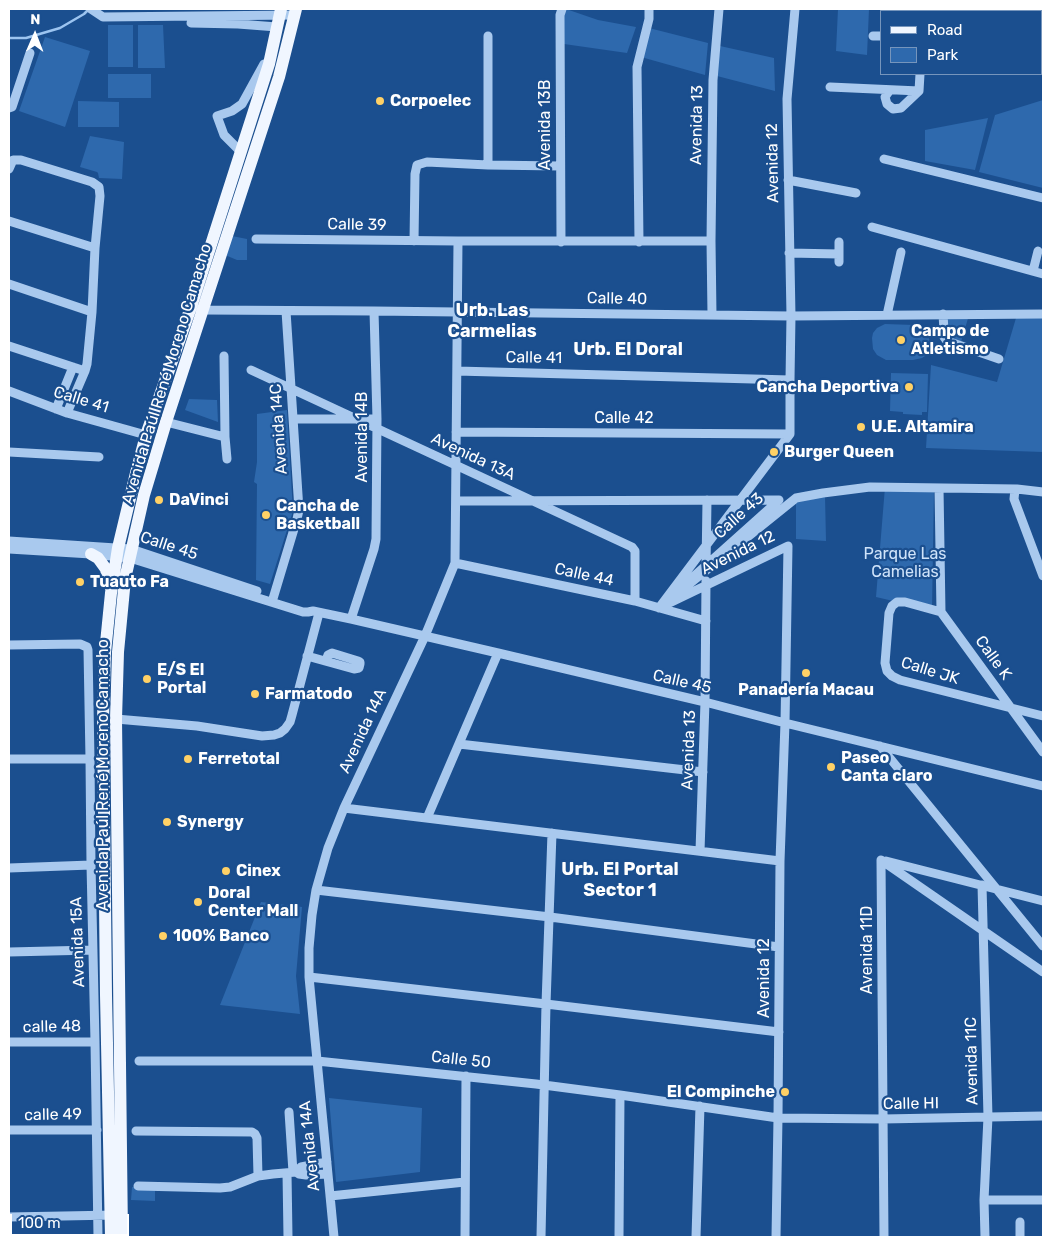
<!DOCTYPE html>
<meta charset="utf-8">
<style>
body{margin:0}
#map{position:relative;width:1052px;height:1246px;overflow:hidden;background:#1b4f8f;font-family:Rubik,sans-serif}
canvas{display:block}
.frame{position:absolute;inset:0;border:10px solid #fff;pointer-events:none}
.legend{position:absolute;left:880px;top:10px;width:162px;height:65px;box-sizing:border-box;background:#1b4f8f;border:1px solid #7695bc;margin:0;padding:6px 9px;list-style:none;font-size:15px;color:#fff}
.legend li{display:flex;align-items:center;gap:10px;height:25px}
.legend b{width:25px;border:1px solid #7695bc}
.north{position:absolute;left:10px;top:10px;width:50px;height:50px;-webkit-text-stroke:4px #1b4f8f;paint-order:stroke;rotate:1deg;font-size:14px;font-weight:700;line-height:20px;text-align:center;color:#fff}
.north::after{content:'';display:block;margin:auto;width:18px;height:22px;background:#fff;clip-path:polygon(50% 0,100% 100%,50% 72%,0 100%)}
.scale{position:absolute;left:10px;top:1214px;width:119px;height:22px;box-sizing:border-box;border:2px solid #fff;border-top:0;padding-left:6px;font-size:15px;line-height:18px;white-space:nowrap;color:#fff;-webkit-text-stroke:4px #1b4f8f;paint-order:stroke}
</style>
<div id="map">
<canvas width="1052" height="1246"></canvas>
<div class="frame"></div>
<ul class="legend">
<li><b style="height:6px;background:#f0f6ff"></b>Road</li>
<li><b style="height:14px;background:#2e69ad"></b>Park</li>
</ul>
<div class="north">N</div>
<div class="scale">100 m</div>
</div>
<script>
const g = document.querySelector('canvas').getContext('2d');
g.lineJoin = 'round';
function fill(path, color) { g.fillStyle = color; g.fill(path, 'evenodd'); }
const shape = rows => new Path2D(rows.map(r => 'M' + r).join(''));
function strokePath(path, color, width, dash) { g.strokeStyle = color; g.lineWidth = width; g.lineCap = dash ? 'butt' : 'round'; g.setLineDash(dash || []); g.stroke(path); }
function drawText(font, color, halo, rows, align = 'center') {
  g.font = font + ' Rubik,sans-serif'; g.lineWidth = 4.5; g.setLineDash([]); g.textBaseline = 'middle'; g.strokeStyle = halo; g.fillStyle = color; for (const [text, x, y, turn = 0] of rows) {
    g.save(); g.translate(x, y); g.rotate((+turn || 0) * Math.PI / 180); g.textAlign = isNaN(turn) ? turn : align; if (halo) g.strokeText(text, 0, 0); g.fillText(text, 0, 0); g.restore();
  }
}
fill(shape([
 [566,9,598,20,636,27,627,53,564,44,563,15],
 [838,9,869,9,867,55,836,51],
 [108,25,133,25,133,67,108,67],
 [138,25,163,25,165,68,138,68],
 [649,28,708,43,705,75,641,57],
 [45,37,90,51,65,127,19,111],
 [720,46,774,58,775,91,717,76],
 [108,74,151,74,151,98,108,98],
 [1043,100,1043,188,979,172,995,115],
 [78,101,119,102,119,127,78,127],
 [988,118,975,170,925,161,925,130],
 [90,136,124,142,122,179,99,178,98,173,97,172,80,167],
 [232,236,247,239,247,260,237,260,225,255],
 [942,315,969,315,961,342,943,337],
 [1016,318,1043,318,1043,452,926,448,931,365,997,382],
 [885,324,914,325,919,325,926,329,928,333,930,343,928,352,925,356,922,358,913,360,886,360,877,355,873,349,872,338,873,333,877,328],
 [891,373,928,374,927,412,922,412,922,415,903,414,903,412,890,411],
 [189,399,217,400,218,422,185,410],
 [287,410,293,511,270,584,256,580,257,484,254,482,257,462,257,414],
 [885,487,934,488,932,610,876,597],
 [825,496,826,541,796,539,796,501],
 [261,902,302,907,296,976,300,1014,220,1005],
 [329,1098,422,1108,420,1172,336,1182],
 [132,1187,155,1188,155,1201,131,1200]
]), '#2e69ad');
strokePath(shape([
 [9,38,26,38,60,28,84,14,88,10]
]), '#9cc4f0', 2.5);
strokePath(shape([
 [91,9,103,17,294,15],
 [922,11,922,9],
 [191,23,238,24,277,27],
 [873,36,881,36],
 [830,87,919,91,920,74],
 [890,90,885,97,887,104,893,109,901,108,919,91],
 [9,108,12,107,30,53],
 [240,151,224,135,217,116,232,111,242,104,264,64],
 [884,159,1043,198],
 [488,165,488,36],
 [9,169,13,160,21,160,92,182,99,187,100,196,95,248,92,312,87,364,85,371,67,413],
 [788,180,856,193],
 [9,221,95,248],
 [872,227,1043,274],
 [256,239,458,241,711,241],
 [414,241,415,174,417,165,427,162,488,165,560,166],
 [561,242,560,15,562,9],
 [639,242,637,67,649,19,649,9],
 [789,253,839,254,839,262],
 [839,254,839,242],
 [1033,271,1038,251],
 [9,284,92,312],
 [199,309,203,310,374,311,791,316,1043,314],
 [943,314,944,331,944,337,947,341,999,359],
 [712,315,711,241,713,80,719,9],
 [887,315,901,252],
 [9,346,85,371],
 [224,356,225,437,227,459],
 [251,370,632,547,635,551,635,601],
 [457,371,790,380],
 [9,391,67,413,146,435],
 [56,409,73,367],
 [293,419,377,419],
 [166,422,225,437],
 [456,432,790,434],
 [9,452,99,457],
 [939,488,941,612],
 [1015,489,1014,499,1043,576],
 [456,501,779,500,674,594],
 [9,541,131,549,257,591],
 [9,549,91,554,130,558,303,612,308,612,313,611,351,619,498,653,705,702,785,723,1043,786],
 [455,563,635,601,706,621],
 [706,568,707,500],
 [673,597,796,498,823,493,870,487,1017,489,1043,492],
 [272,602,297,519,299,510,286,311],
 [351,619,374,549,376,539,377,419,374,311],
 [9,645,80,644,87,647,88,650,90,759,91,865,95,1042,98,1237],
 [307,656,354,669,359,668,360,664,360,662,358,661,332,653,328,655,326,661],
 [1043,716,900,680,892,676,887,671,885,663,889,613,892,606,897,602,905,602,941,612,1043,752],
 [116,719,197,726,262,736,274,735,280,733,285,729,290,722,292,715,319,613],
 [459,744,703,772],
 [880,746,1043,946],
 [9,759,90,759],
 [344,808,780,861],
 [427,818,498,653],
 [700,851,705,702,706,581],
 [886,861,1043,901],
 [9,868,91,865],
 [982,885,988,1117,984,1200,985,1237],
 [316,890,550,917,779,947],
 [9,952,93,950],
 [309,977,546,1004,779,1032],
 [9,1042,95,1042],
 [139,1061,317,1061,536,1084,620,1095,778,1118,883,1119,1043,1116],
 [289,1112,293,1172],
 [9,1130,97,1130],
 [136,1131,252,1132,255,1134,257,1138,258,1176],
 [296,1172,301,1167,327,1162],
 [287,1173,288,1237],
 [138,1186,220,1188,230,1187,258,1176,273,1174,296,1172,299,1174,306,1175,328,1174],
 [330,1196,465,1182],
 [984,1200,1043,1200],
 [9,1217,116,1215],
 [1020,1222,1020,1237],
 [334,1237,309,977,309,948,312,915,316,890,328,848,344,808,425,636,455,563,458,241],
 [465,1237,466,1076],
 [541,1237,546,1004,552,833],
 [619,1237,620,1095],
 [696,1237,700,1106],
 [776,1237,778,1118,780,861,785,723,788,546,659,608,790,434,790,380,791,316,787,99,795,9],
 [884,1237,881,860,1043,972]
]), '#a9c9ee', 9);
strokePath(shape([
 [91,554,98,558,106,569,109,585],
 [111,1237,106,995,103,719,105,653,111,593,118,548,136,473,146,435,191,307,269,64,281,9],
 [122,1237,116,719,118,652,125,579,144,495,166,422,279,77,296,9]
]), '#f0f6ff', 12);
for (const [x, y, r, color] of [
 [380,101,5,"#ffd166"],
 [901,340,5,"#ffd166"],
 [909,387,5,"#ffd166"],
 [861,427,5,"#ffd166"],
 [774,452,5,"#ffd166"],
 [159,500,5,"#ffd166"],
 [266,515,5,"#ffd166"],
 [80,582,5,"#ffd166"],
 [806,673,5,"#ffd166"],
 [147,679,5,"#ffd166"],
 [255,694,5,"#ffd166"],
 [188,759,5,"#ffd166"],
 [831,767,5,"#ffd166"],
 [167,822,5,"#ffd166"],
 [226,871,5,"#ffd166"],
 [198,902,5,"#ffd166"],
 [163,936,5,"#ffd166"],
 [785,1092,5,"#ffd166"]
]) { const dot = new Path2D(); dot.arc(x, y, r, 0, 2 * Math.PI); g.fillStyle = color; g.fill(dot); strokePath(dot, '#1b4f8f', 2); }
drawText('bold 16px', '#fff', '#1b4f8f', [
 ["Corpoelec",390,101],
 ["Campo de",911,331],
 ["Atletismo",911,349],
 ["Cancha Deportiva",899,387,"right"],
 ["U.E. Altamira",871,427],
 ["Burger Queen",784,452],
 ["DaVinci",169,500],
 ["Cancha de",276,506],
 ["Basketball",276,524],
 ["Tuauto Fa",90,582],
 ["E/S El",157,670],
 ["Portal",157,688],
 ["Panadería Macau",806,690,"center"],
 ["Farmatodo",265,694],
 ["Paseo",841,758],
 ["Canta claro",841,776],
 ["Ferretotal",198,759],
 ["Synergy",177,822],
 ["Cinex",236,871],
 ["Doral",208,893],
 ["Center Mall",208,911],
 ["100% Banco",173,936],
 ["El Compinche",775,1092,"right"]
], 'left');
drawText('16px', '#fff', '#1b4f8f', [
 ["Avenida 13B",545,125,-90],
 ["Avenida 13",697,125,-89],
 ["Avenida 12",773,163,-91],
 ["Calle 39",357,225,1],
 ["Calle 40",617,299,1],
 ["Calle 41",534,358,1],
 ["Avenida Paúl René Moreno Camacho",167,374,-73],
 ["Calle 41",81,400,17],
 ["Calle 42",624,418],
 ["Avenida 14C",279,429,-94],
 ["Avenida 14B",362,437,-90],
 ["Avenida 13A",473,457,25],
 ["Calle 43",739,516,-42],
 ["Calle 45",169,546,18],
 ["Avenida 12",738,553,-26],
 ["Calle 44",584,575,12],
 ["Calle K",993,658,54],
 ["Calle JK",930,671,17],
 ["Calle 45",682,682,13],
 ["Avenida 14A",363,731,-65],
 ["Avenida 13",689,750,-88],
 ["Avenida Paúl René Moreno Camacho",103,775,-90],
 ["Avenida 15A",78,942,-92],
 ["Avenida 11D",867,950,-90],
 ["Avenida 12",764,978,-90],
 ["calle 48",52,1027,-1],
 ["Calle 50",461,1060,6],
 ["Avenida 11C",972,1061,-91],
 ["Calle HI",911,1104,-1],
 ["calle 49",53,1115,-1],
 ["Avenida 14A",310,1146,-96]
]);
drawText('16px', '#cfe3fa', '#1b4f8f', [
 ["Parque Las",905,554],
 ["Camelias",905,572]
]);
drawText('bold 18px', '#fff', '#1b4f8f', [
 ["Urb. Las",492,311],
 ["Carmelias",492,332],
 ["Urb. El Doral",628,350],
 ["Urb. El Portal",620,870],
 ["Sector 1",620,891]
]);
</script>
